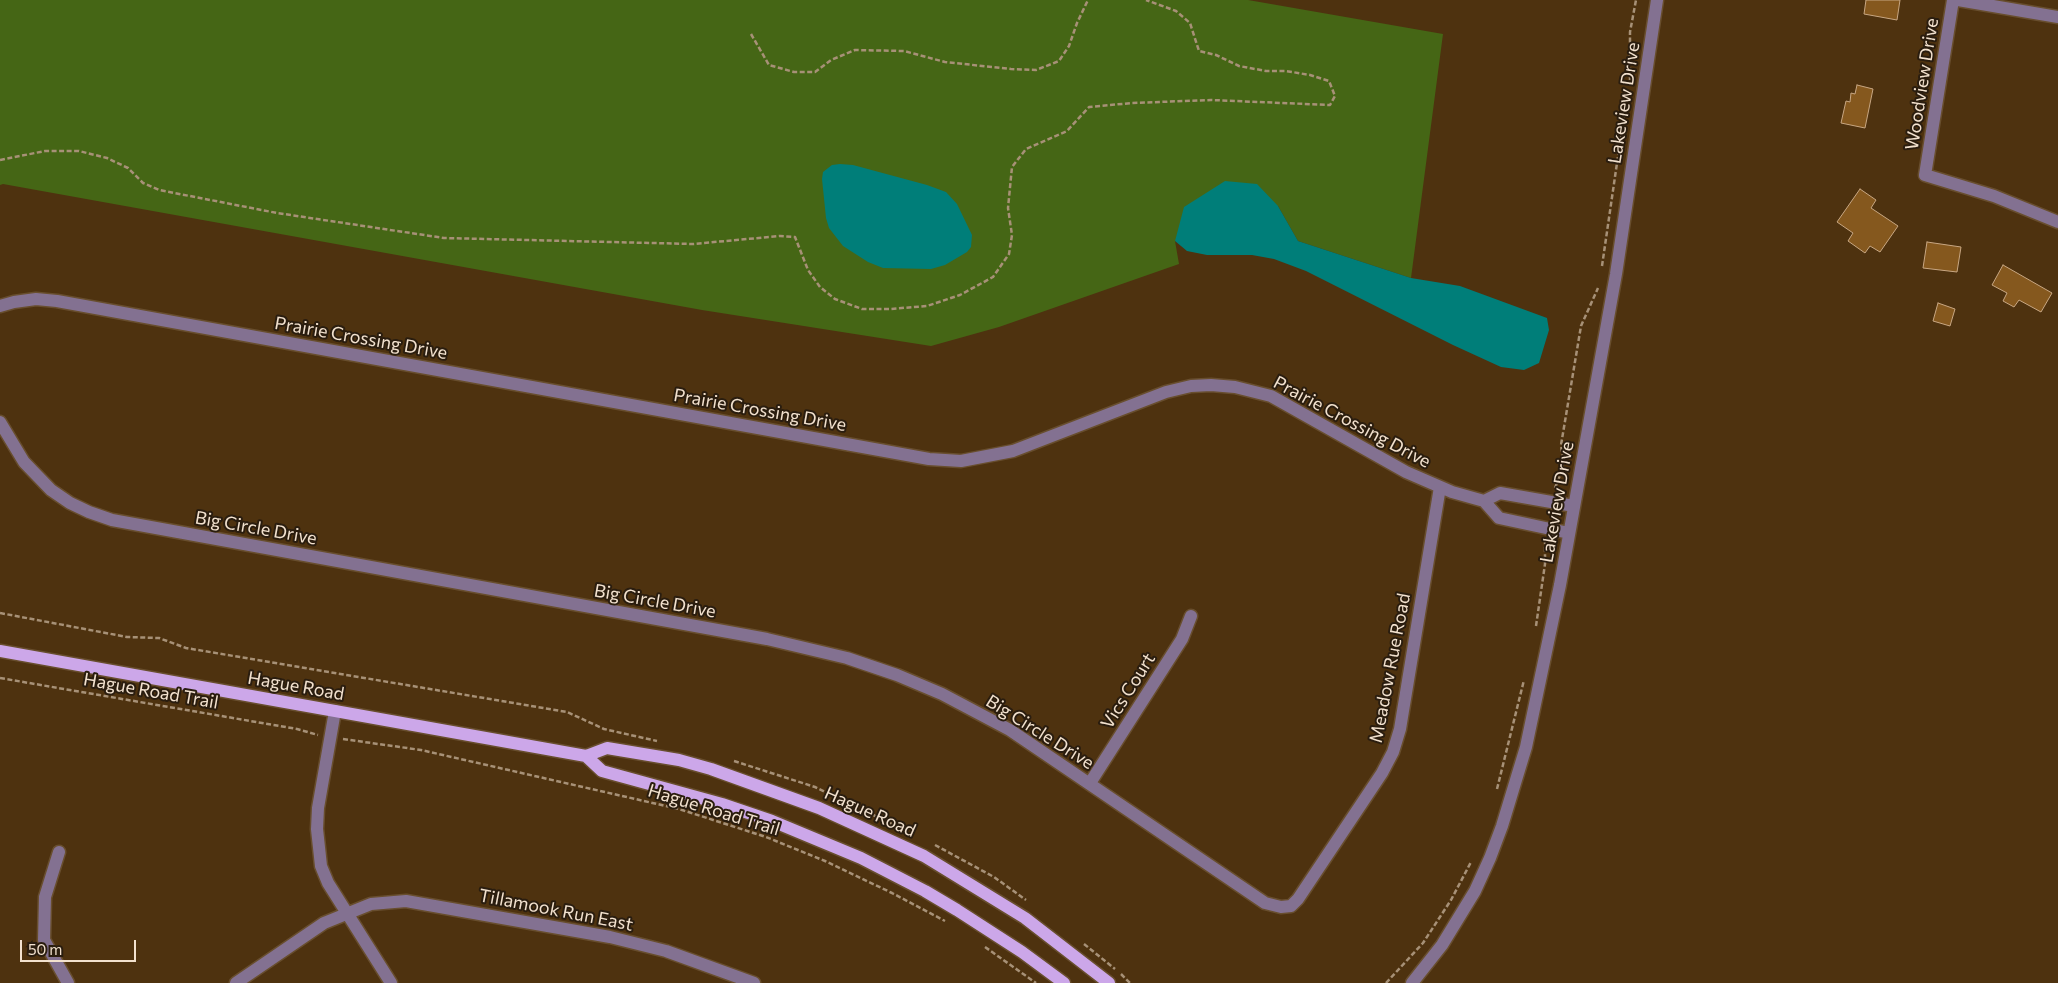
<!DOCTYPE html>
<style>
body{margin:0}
#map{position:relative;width:2058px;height:983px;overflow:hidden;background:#4e320f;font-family:Commissioner,sans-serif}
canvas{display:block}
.scale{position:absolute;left:20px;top:940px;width:116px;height:22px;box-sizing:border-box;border:2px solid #f2e1ce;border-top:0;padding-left:6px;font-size:15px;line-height:18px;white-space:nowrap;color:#f2e1ce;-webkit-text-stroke:4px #2a1d0f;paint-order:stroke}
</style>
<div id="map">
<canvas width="2058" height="983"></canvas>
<div class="scale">50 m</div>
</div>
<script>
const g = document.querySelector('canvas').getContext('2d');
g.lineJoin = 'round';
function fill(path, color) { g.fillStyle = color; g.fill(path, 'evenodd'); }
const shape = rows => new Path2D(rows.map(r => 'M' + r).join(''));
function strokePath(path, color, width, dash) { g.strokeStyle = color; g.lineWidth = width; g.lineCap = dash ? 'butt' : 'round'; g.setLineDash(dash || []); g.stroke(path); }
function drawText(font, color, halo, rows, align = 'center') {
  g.font = font + ' Commissioner,sans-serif'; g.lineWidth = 4; g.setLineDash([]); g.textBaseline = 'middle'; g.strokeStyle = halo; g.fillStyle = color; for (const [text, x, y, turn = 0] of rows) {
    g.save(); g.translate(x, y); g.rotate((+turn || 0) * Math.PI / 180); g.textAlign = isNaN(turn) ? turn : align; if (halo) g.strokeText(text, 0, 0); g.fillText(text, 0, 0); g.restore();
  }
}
fill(shape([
 [0,0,1248,0,1443,34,1411,278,1298,241,1278,206,1175,241,1179,264,999,327,931,346,702,310,3,184,0,185]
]), '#456615');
fill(shape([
 [840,164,853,165,927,185,946,192,957,204,972,235,971,247,967,252,945,265,931,269,883,268,868,262,843,246,829,228,826,218,822,179,823,172,832,165],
 [1225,181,1257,184,1278,206,1298,241,1411,278,1460,286,1547,318,1549,330,1539,363,1524,370,1501,367,1453,345,1306,271,1274,259,1252,255,1207,255,1187,251,1175,241,1184,207]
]), '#007e79');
const building = shape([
 [1866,0,1900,0,1897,20,1864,14,1866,0],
 [1857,85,1873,89,1865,128,1841,123,1846,101,1850,102,1851,93,1855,94,1857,85],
 [1860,189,1876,200,1871,208,1898,226,1880,252,1870,246,1865,253,1848,241,1853,233,1837,222,1860,189],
 [1927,242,1961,247,1957,272,1923,268,1927,242],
 [2003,265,2052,293,2041,312,2019,300,2014,307,2003,301,2007,293,1992,285,2003,265],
 [1938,303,1955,309,1950,326,1933,321,1938,303]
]);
fill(building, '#85581e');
strokePath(building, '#c8a783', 1);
const minor = shape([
 [1953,0,1925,175,1994,196,2058,222],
 [1958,0,2058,17],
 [0,306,14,302,36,299,57,301,929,459,961,461,1013,451,1166,392,1191,386,1211,385,1235,387,1271,396,1406,472,1452,492,1484,501,1499,518,1569,533],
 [0,422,24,462,51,490,70,503,89,512,112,520,767,639,847,658,897,675,942,694,1010,730,1265,903,1281,907,1291,906,1298,899,1382,773,1393,752,1400,729,1440,487],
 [1484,501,1500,493,1574,506],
 [335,711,318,808,317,829,321,866,328,883,391,983],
 [1090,783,1182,639,1191,616],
 [59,852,45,897,44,940,68,983],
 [236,983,324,923,371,904,406,901,610,937,666,951,754,983],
 [1412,983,1442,945,1475,891,1490,858,1502,826,1526,747,1560,585,1616,274,1657,0]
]);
const major = shape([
 [0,651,586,756,607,748,679,760,711,769,819,808,924,856,1025,918,1109,983],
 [586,756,602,771,722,804,772,821,861,858,925,891,957,910,1022,952,1064,983]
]);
strokePath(minor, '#684e2e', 15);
strokePath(major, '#684e2e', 15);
strokePath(shape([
 [751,34,769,65,794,72,815,72,831,60,855,50,904,51,945,62,1011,69,1036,70,1059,61,1069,46,1077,23,1088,0],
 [1630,80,1630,32,1636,0],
 [0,160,45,151,79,151,107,158,128,168,143,183,159,190,277,213,444,238,693,244,780,236,795,237,808,270,820,287,835,299,862,309,890,309,927,306,960,295,993,277,1009,254,1012,235,1008,208,1012,167,1026,149,1067,131,1089,107,1132,103,1211,100,1330,105,1335,96,1329,81,1310,75,1286,71,1266,71,1239,66,1216,55,1199,51,1190,23,1176,11,1146,0],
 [1602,266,1624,115],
 [1555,488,1562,470,1563,459,1561,445,1581,326,1598,288],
 [0,613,127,637,159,638,186,648,567,712,604,729,657,741],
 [1536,626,1545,564,1545,542],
 [0,678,297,729,318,735],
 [343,739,421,750,679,809,766,837,825,861,892,893,945,921],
 [734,761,815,787,898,827],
 [1497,789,1524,680],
 [935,845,994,877,1026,900],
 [1084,944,1115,969],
 [985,947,1036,983],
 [1121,974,1130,983],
 [1386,983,1423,943,1451,900,1471,862]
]), '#a79177', 2.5, [5, 2.5]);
strokePath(minor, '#837191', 12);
strokePath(major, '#cca7e9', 12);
drawText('18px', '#f2e1ce', '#2a1d0f', [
 ["Woodview Drive",1922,84,-81],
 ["Lakeview Drive",1624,103,-81],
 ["Prairie Crossing Drive",361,338,10],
 ["Prairie Crossing Drive",760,410,10],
 ["Prairie Crossing Drive",1352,422,28],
 ["Lakeview Drive",1557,502,-80],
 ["Big Circle Drive",256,528,10],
 ["Big Circle Drive",655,601,10],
 ["Meadow Rue Road",1390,668,-79],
 ["Hague Road",296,686,10],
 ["Hague Road Trail",151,691,10],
 ["Vics Court",1128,691,-58],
 ["Big Circle Drive",1040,732,32],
 ["Hague Road Trail",714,810,17],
 ["Hague Road",870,812,24],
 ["Tillamook Run East",556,910,11]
]);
</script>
